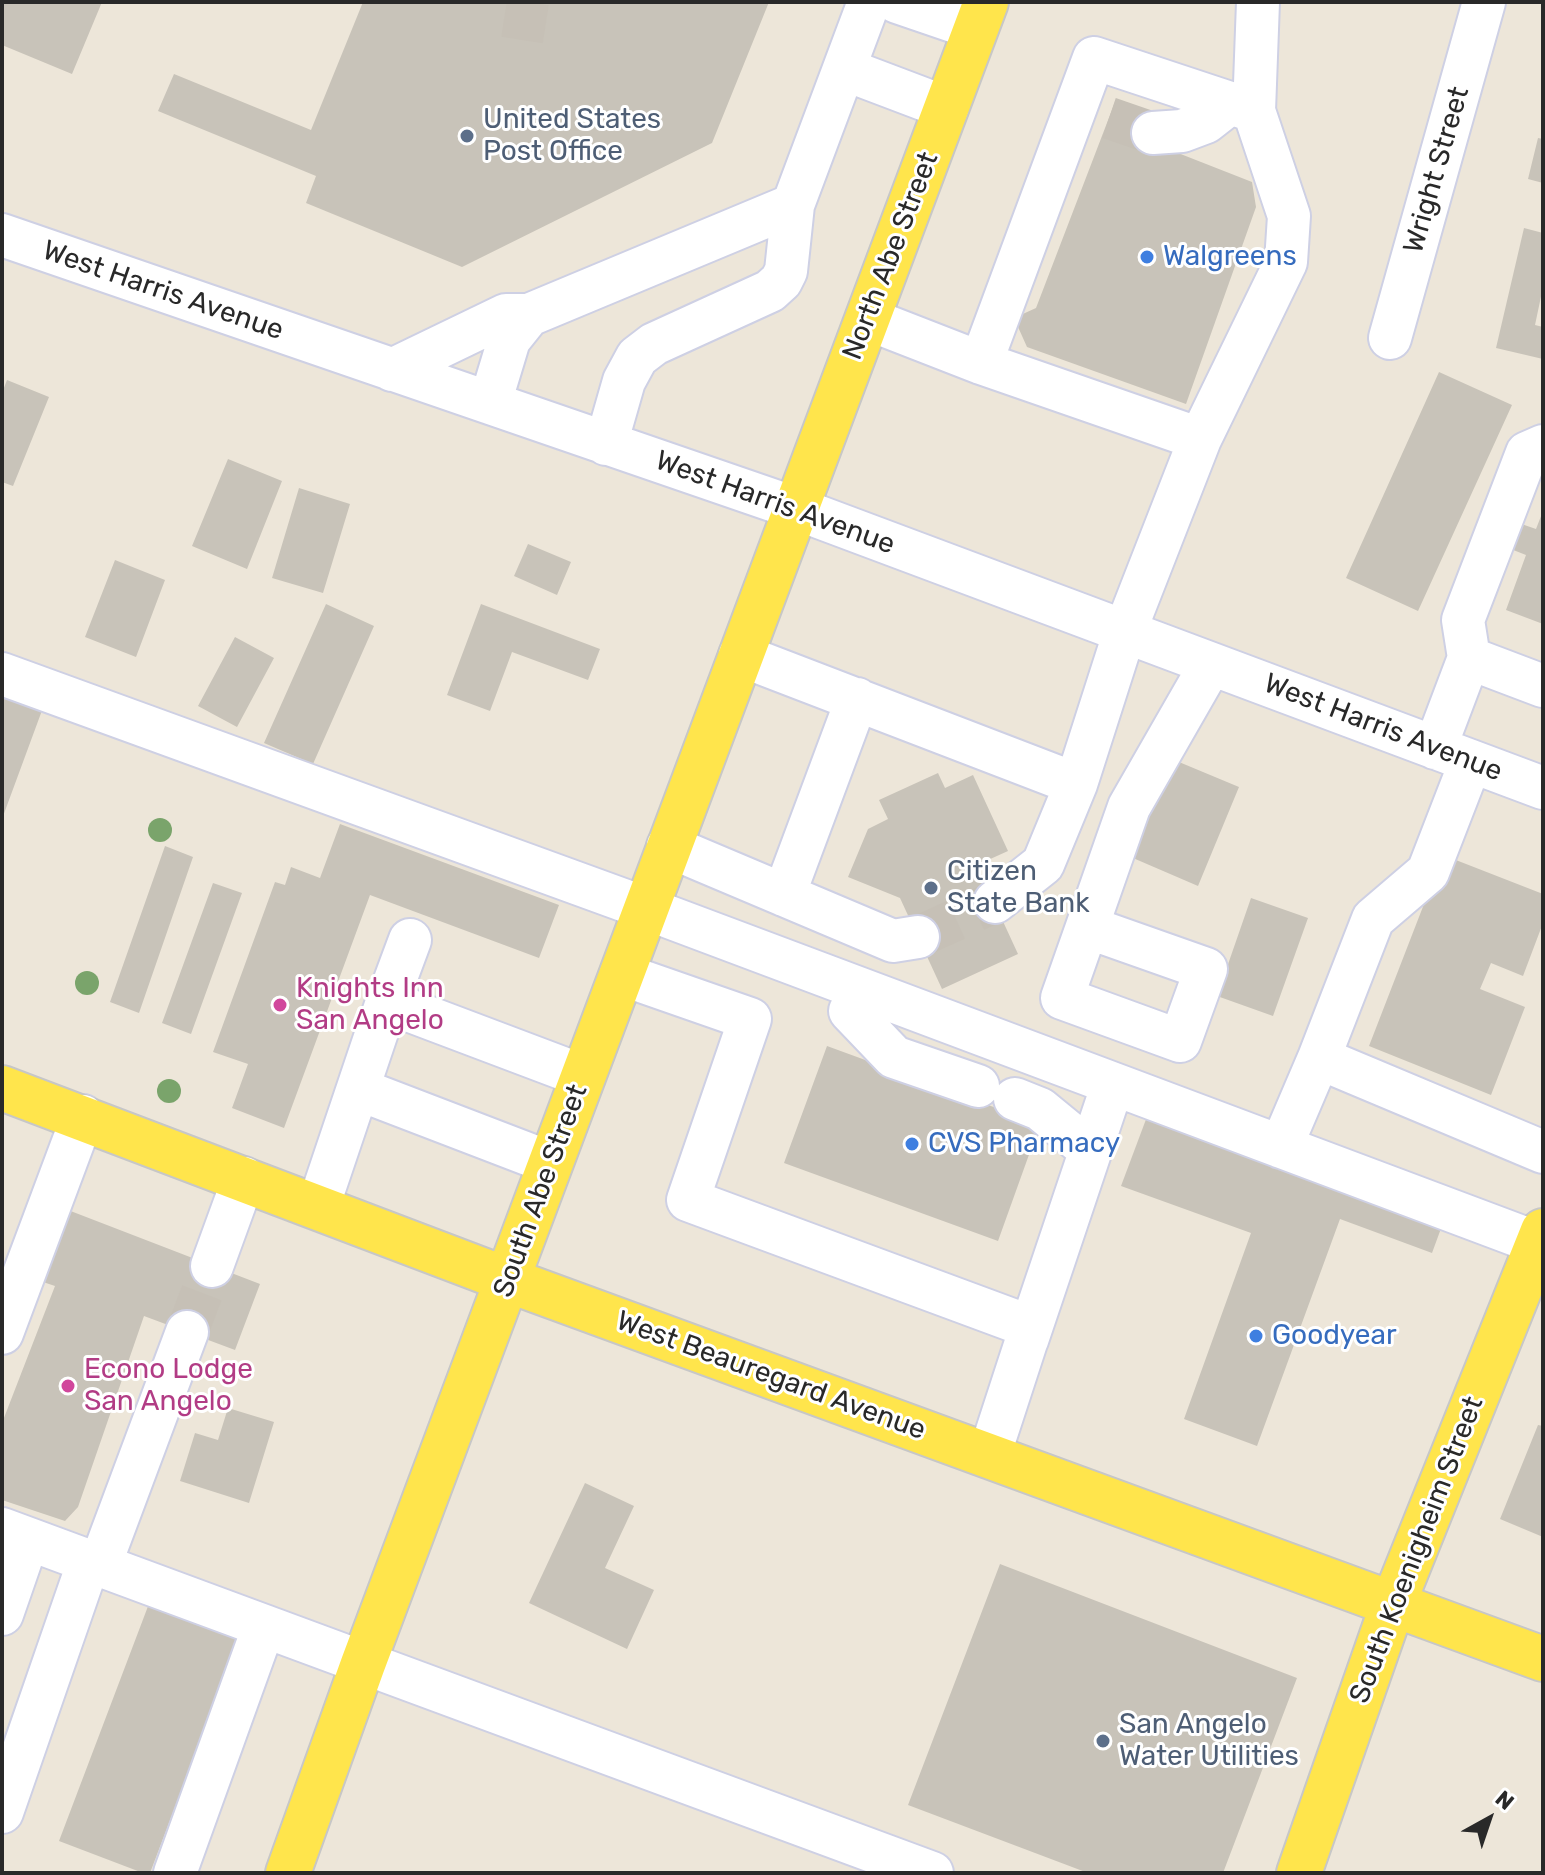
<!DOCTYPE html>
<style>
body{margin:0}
#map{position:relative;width:1545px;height:1875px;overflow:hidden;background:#ede6d9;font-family:Rubik,sans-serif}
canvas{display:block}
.frame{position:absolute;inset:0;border:4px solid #292929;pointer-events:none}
.north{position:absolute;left:1449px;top:1779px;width:80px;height:80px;-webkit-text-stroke:6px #fff;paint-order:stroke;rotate:40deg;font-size:22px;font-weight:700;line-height:32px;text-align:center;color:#292929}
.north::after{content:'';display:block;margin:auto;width:28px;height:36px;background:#292929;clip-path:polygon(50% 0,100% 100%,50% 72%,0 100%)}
</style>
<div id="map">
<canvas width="1545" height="1875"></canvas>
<div class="frame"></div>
<div class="north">N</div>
</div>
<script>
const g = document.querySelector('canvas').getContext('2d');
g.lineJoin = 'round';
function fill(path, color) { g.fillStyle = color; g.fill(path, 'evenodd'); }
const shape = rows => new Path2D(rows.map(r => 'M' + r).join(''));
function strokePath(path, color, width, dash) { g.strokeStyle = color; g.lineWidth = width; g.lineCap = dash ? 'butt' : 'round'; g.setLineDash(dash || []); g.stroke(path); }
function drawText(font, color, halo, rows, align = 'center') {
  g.font = font + ' Rubik,sans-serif'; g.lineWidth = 6; g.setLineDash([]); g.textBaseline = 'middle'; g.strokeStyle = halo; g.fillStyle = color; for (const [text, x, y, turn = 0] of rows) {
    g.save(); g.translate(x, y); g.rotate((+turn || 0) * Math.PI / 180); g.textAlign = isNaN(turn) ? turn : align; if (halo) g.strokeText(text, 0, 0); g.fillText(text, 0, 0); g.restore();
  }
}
fill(shape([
 [2,2,102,2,72,74,2,45],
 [363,2,769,2,712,143,462,267,306,203,316,176,158,111,174,74,311,130],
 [1115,102,1158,119,1150,142,1252,182,1256,207,1186,404,1027,347,1014,318,1036,308],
 [1538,138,1543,139,1543,183,1528,179],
 [1524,228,1543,233,1543,287,1535,325,1543,327,1543,359,1496,348],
 [1439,372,1512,405,1418,611,1346,578],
 [7,380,49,397,13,486,2,482,2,393],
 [228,459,282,481,247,569,192,546],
 [299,488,350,504,323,593,272,578],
 [1543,511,1543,624,1506,610,1526,555,1498,544,1507,519,1536,529],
 [528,544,571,562,557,595,514,576],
 [115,560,165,580,136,657,85,637],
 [326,604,374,626,313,764,264,743],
 [481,604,600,649,588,680,512,652,490,711,447,695],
 [235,637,274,658,237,727,198,706],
 [2,690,44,705,2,819],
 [1167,757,1239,787,1198,886,1126,855],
 [938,773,945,788,973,775,1008,851,977,865,1018,954,942,989,900,898,848,877,868,829,888,819,879,800],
 [340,824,559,905,539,958,370,895,284,1128,232,1108,248,1064,213,1052,275,882,285,885,291,867,320,878],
 [165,846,193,857,139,1013,110,1002],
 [1443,855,1543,894,1543,923,1523,976,1491,963,1480,989,1525,1007,1491,1095,1369,1046],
 [213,883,242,893,191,1034,162,1023],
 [1251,898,1308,918,1273,1016,1217,996],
 [827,1046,1040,1124,998,1241,784,1163],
 [1148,1114,1443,1223,1432,1253,1340,1219,1257,1446,1184,1419,1251,1233,1121,1186],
 [55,1205,260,1284,235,1350,144,1316,78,1507,65,1521,2,1500,2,1423,55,1286,28,1277],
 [228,1408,274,1422,249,1503,180,1481,195,1433,218,1440],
 [1538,1425,1543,1426,1543,1537,1500,1519],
 [585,1483,634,1506,605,1568,654,1590,627,1649,529,1603],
 [1000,1564,1297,1678,1223,1873,1088,1873,908,1805],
 [150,1601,240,1636,150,1873,143,1873,59,1841]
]), '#c8c3b9');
strokePath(shape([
 [522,40,528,2],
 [1109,118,1153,133],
 [918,937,995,902],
 [187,1332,212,1266]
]), '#c6c0b6', 42, [42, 21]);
const minor = shape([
 [897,2,976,29],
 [844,69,947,108],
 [1153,133,1182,131,1206,122,1229,104],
 [2,235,795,508,1543,788],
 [868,319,981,363,1200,439],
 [1390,338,1484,2],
 [981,363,1094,58,1254,111],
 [392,370,506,315,529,315,793,205,869,2],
 [490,403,509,340,529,315],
 [606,444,624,381,637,357,654,344,770,291,781,281,786,271,793,205],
 [740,655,1076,784],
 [1469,658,1463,620,1527,453,1543,446],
 [2,674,645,908,1543,1245],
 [1435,748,1469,658,1543,686],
 [1471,761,1428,872,1373,919,1319,1058,1543,1152],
 [668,846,893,941,918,937],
 [784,895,857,699],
 [995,902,1043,864,1076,784,1125,631,1200,439,1286,262,1289,216,1254,111,1258,2],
 [1087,927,1206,969,1180,1041,1062,998,1087,927,1129,807,1211,664],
 [410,940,387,1002,583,1076],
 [621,974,750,1019,688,1200,1031,1327,989,1456],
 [850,1011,894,1057,978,1086],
 [358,1089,551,1163],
 [1015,1099,1040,1109,1090,1150],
 [1281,1147,1319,1058],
 [318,1207,387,1002],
 [212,1266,244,1178],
 [2,1333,83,1116],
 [1027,1340,1113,1084],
 [2,1529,932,1873],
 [100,1565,187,1332],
 [2,1614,28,1539],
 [2,1812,89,1561],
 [175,1873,264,1626]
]);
const major = shape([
 [2,1088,508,1280,1543,1659],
 [288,1873,363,1664,986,2],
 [1299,1873,1393,1604,1543,1231]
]);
strokePath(minor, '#ced0e4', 46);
strokePath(major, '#c7c7c7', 48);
strokePath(minor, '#fff', 42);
strokePath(major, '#ffe54c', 44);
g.fillStyle = '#7aa46b';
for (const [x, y] of [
 [160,830],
 [87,983],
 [169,1091]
]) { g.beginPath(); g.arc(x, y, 12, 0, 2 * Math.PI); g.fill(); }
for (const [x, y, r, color] of [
 [467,136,8,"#5c6f8a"],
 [1147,257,8,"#3f7fe0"],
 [931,888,8,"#5c6f8a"],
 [280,1005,8,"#d1479c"],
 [912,1144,8,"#3f7fe0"],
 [1256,1336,8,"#3f7fe0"],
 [68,1386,8,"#d1479c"],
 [1103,1741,8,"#5c6f8a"]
]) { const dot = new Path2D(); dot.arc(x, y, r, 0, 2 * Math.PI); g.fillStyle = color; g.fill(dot); strokePath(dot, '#fff', 3); }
drawText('28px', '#4e5e75', '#fff', [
 ["United States",483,120],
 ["Post Office",483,152],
 ["Citizen",947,872],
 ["State Bank",947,904],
 ["San Angelo",1119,1725],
 ["Water Utilities",1119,1757]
], 'left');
drawText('28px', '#292929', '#fff', [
 ["Wright Street",1437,170,-74],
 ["North Abe Street",891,256,-69],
 ["West Harris Avenue",163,291,19],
 ["West Harris Avenue",775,503,20],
 ["West Harris Avenue",1383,728,21],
 ["South Abe Street",541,1191,-70],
 ["West Beauregard Avenue",771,1376,20],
 ["South Koenigheim Street",1417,1550,-69]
]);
drawText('28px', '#366cbe', '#fff', [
 ["Walgreens",1163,257],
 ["CVS Pharmacy",928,1144],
 ["Goodyear",1272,1336]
], 'left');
drawText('28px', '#b23c85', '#fff', [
 ["Knights Inn",296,989],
 ["San Angelo",296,1021],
 ["Econo Lodge",84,1370],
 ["San Angelo",84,1402]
], 'left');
</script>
